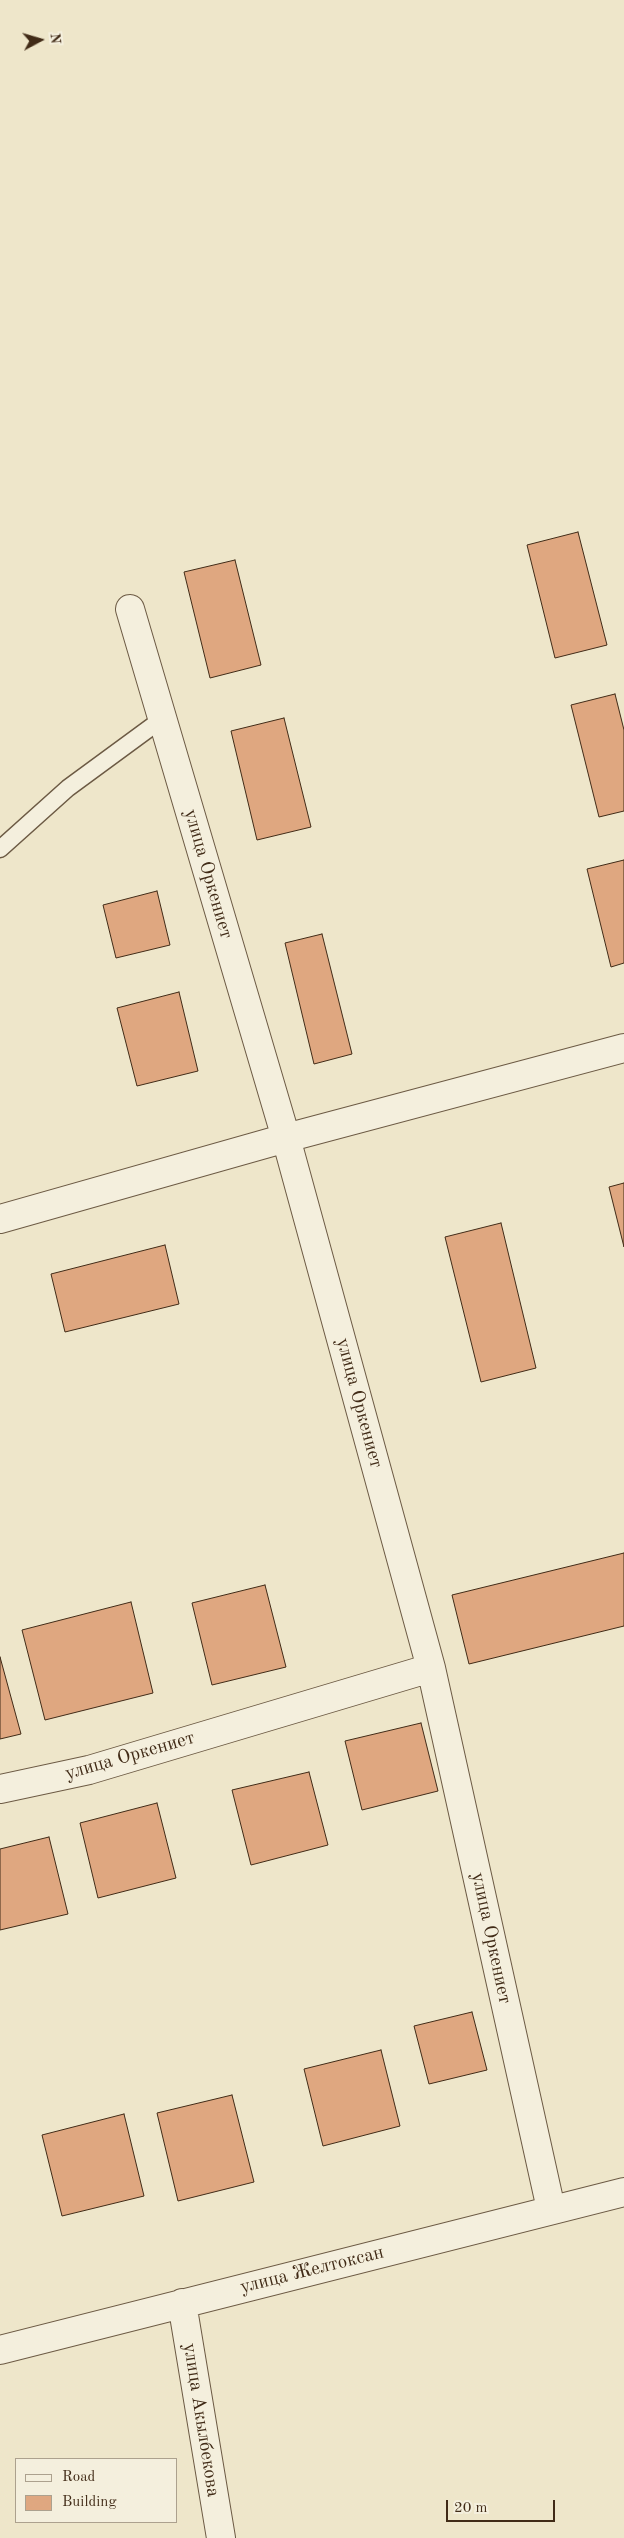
<!DOCTYPE html>
<meta charset="utf-8">
<style>
body{margin:0}
#map{position:relative;width:624px;height:2538px;overflow:hidden;background:#eee6ca;font-family:"Old Standard TT",serif}
canvas{display:block}
.legend{position:absolute;left:15px;top:2458px;width:162px;height:65px;box-sizing:border-box;background:#f4efdd;border:1px solid #aca18e;margin:0;padding:6px 9px;list-style:none;font-size:15px;color:#412b17}
.legend li{display:flex;align-items:center;gap:10px;height:25px}
.legend b{width:25px;border:1px solid #aca18e}
.north{position:absolute;left:15px;top:15px;width:50px;height:50px;-webkit-text-stroke:4px #f4efdd;paint-order:stroke;rotate:84deg;font-size:14px;font-weight:700;line-height:20px;text-align:center;color:#412b17}
.north::after{content:'';display:block;margin:auto;width:18px;height:22px;background:#412b17;clip-path:polygon(50% 0,100% 100%,50% 72%,0 100%)}
.scale{position:absolute;left:446px;top:2500px;width:109px;height:22px;box-sizing:border-box;border:2px solid #412b17;border-top:0;padding-left:6px;font-size:15px;line-height:18px;white-space:nowrap;color:#412b17;-webkit-text-stroke:4px #f4efdd;paint-order:stroke}
</style>
<div id="map">
<canvas width="624" height="2538"></canvas>
<ul class="legend">
<li><b style="height:6px;background:#f4efdd"></b>Road</li>
<li><b style="height:14px;background:#dfa780"></b>Building</li>
</ul>
<div class="north">N</div>
<div class="scale">20 m</div>
</div>
<script>
const g = document.querySelector('canvas').getContext('2d');
g.lineJoin = 'round';
function fill(path, color) { g.fillStyle = color; g.fill(path, 'evenodd'); }
const shape = rows => new Path2D(rows.map(r => 'M' + r).join(''));
function strokePath(path, color, width, dash) { g.strokeStyle = color; g.lineWidth = width; g.lineCap = dash ? 'butt' : 'round'; g.setLineDash(dash || []); g.stroke(path); }
function drawText(font, color, halo, rows, align = 'center') {
  g.font = font + ' "Old Standard TT",serif'; g.lineWidth = 4; g.setLineDash([]); g.textBaseline = 'middle'; g.strokeStyle = halo; g.fillStyle = color; for (const [text, x, y, turn = 0] of rows) {
    g.save(); g.translate(x, y); g.rotate((+turn || 0) * Math.PI / 180); g.textAlign = isNaN(turn) ? turn : align; if (halo) g.strokeText(text, 0, 0); g.fillText(text, 0, 0); g.restore();
  }
}
const building = shape([
 [578,532,607,645,555,658,527,545,578,532],
 [235,560,261,665,210,678,184,572,235,560],
 [615,694,624,730,624,811,599,817,571,705,615,694],
 [284,718,311,827,257,840,231,731,284,718],
 [624,860,624,963,611,967,587,869,624,860],
 [157,891,170,945,116,958,103,905,157,891],
 [322,934,352,1054,314,1064,285,943,322,934],
 [179,992,198,1071,137,1086,117,1008,179,992],
 [624,1183,624,1247,609,1187,624,1183],
 [501,1223,536,1368,481,1382,445,1237,501,1223],
 [165,1245,179,1304,65,1332,51,1274,165,1245],
 [624,1553,624,1626,469,1664,452,1595,624,1553],
 [265,1585,286,1667,212,1685,192,1603,265,1585],
 [131,1602,153,1693,45,1720,22,1630,131,1602],
 [0,1657,21,1734,0,1739,0,1657],
 [421,1723,438,1791,362,1810,345,1741,421,1723],
 [309,1772,328,1845,251,1865,232,1790,309,1772],
 [157,1803,176,1878,98,1898,80,1823,157,1803],
 [49,1837,68,1914,0,1930,0,1849,49,1837],
 [472,2012,487,2070,429,2084,414,2026,472,2012],
 [381,2050,400,2126,323,2146,304,2069,381,2050],
 [232,2095,254,2182,178,2201,157,2113,232,2095],
 [124,2114,144,2196,62,2216,42,2135,124,2114]
]);
fill(building, '#dfa780');
strokePath(building, '#412b17', 1);
const service = shape([
 [0,849,68,788,162,719]
]);
const minor = shape([
 [130,609,286,1138,431,1668,551,2209],
 [0,1219,286,1138,624,1048],
 [0,1789,89,1770,431,1668]
]);
const tertiary = shape([
 [182,2303,221,2538],
 [0,2350,624,2192]
]);
strokePath(service, '#6c5a44', 19);
strokePath(minor, '#6c5a44', 30);
strokePath(tertiary, '#6c5a44', 30);
strokePath(service, '#f4efdd', 16);
strokePath(minor, '#f4efdd', 28);
strokePath(tertiary, '#f4efdd', 28);
drawText('19px', '#412b17', '#f4efdd', [
 ["улица Оркениет",208,874,74],
 ["улица Оркениет",359,1403,75],
 ["улица Оркениет",130,1756,-16],
 ["улица Оркениет",491,1938,78],
 ["улица Желтоксан",312,2270,-14],
 ["улица Акылбекова",201,2420,81]
]);
</script>
